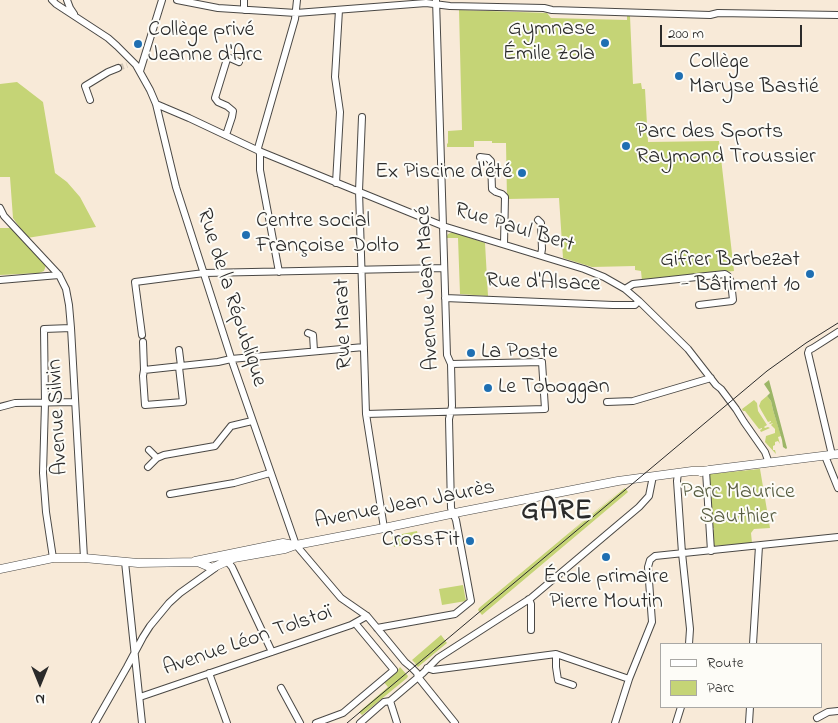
<!DOCTYPE html>
<meta charset="utf-8">
<style>
body{margin:0}
#map{position:relative;width:838px;height:723px;overflow:hidden;background:#f8ead8;font-family:"Indie Flower",sans-serif}
canvas{display:block}
.legend{position:absolute;left:660px;top:643px;width:162px;height:65px;box-sizing:border-box;background:#fdfcf7;border:1px solid #a9a8a5;margin:0;padding:6px 9px;list-style:none;font-size:15px;color:#2b2b2b}
.legend li{display:flex;align-items:center;gap:10px;height:25px}
.legend b{width:25px;border:1px solid #a9a8a5}
.north{position:absolute;left:15px;top:658px;width:50px;height:50px;-webkit-text-stroke:4px #fdfcf7;paint-order:stroke;rotate:180deg;font-size:14px;font-weight:700;line-height:20px;text-align:center;color:#2b2b2b}
.north::after{content:'';display:block;margin:auto;width:18px;height:22px;background:#2b2b2b;clip-path:polygon(50% 0,100% 100%,50% 72%,0 100%)}
.scale{position:absolute;left:660px;top:25px;width:142px;height:22px;box-sizing:border-box;border:2px solid #2b2b2b;border-top:0;padding-left:6px;font-size:15px;line-height:18px;white-space:nowrap;color:#2b2b2b;-webkit-text-stroke:4px #fdfcf7;paint-order:stroke}
</style>
<div id="map">
<canvas width="838" height="723"></canvas>
<ul class="legend">
<li><b style="height:6px;background:#fff"></b>Route</li>
<li><b style="height:14px;background:#c5d476"></b>Parc</li>
</ul>
<div class="north">N</div>
<div class="scale">200 m</div>
</div>
<script>
const g = document.querySelector('canvas').getContext('2d');
g.lineJoin = 'round';
function fill(path, color) { g.fillStyle = color; g.fill(path, 'evenodd'); }
const shape = rows => new Path2D(rows.map(r => 'M' + r).join(''));
function strokePath(path, color, width, dash) { g.strokeStyle = color; g.lineWidth = width; g.lineCap = dash ? 'butt' : 'round'; g.setLineDash(dash || []); g.stroke(path); }
function drawText(font, color, halo, rows, align = 'center') {
  g.font = font + ' "Indie Flower",sans-serif'; g.lineWidth = 4; g.setLineDash([]); g.textBaseline = 'middle'; g.strokeStyle = halo; g.fillStyle = color; for (const [text, x, y, turn = 0] of rows) {
    g.save(); g.translate(x, y); g.rotate((+turn || 0) * Math.PI / 180); g.textAlign = isNaN(turn) ? turn : align; if (halo) g.strokeText(text, 0, 0); g.fillText(text, 0, 0); g.restore();
  }
}
fill(shape([
 [459,10,547,13,551,18,627,20,627,16,630,16,633,84,641,83,642,89,645,89,648,142,719,141,734,271,642,281,641,271,635,270,635,266,592,267,563,258,559,198,507,199,506,143,492,143,492,141,474,141,474,147,447,147,447,144,448,143,448,131,462,130],
 [17,82,43,102,55,173,67,182,80,197,96,227,27,238,13,218,10,177,0,177,0,84],
 [0,228,11,228,13,230,46,265,44,271,39,273,0,275],
 [453,232,485,243,488,296,460,294,458,238,446,238,448,234],
 [767,396,771,401,773,410,781,436,778,437,780,444,778,441,775,442,775,445,773,446,773,450,775,450,776,454,765,442,766,436,775,433,775,429,771,425,773,423,770,424,769,423,771,422,771,421,768,422,761,410,759,406,761,401],
 [754,400,757,403,758,411,767,425,764,427,765,428,768,427,770,428,761,432,760,430,762,429,762,428,759,429,745,411,743,411,742,409],
 [760,469,770,528,754,529,751,533,752,543,713,546,711,531,714,530,714,528,711,528,709,475,710,474],
 [624,487,565,537,625,488,628,492,482,615,478,610,479,608],
 [417,531,419,542,394,547,392,536],
 [463,585,466,601,442,605,439,589],
 [441,635,447,643,418,667,415,664,416,662,415,663,412,660],
 [400,667,408,676,407,678,362,715,359,712,388,687,383,681,385,681,391,677,390,676,393,675,398,671,398,670]
]), '#c5d476');
fill(shape([
 [769,380,787,448,786,449,783,447,782,440,773,410,771,401,767,396,770,393,764,384]
]), '#9cb667');
strokePath(shape([
 [118,68,127,65]
]), '#cfc4b5', 6, [6, 3]);
const minor = shape([
 [52,0,56,4,108,38,117,46,136,65,150,90,156,104,176,187,233,364,296,545,341,598,367,616,377,628,405,662,411,667,417,673,418,677,455,723],
 [67,0,70,8,74,14],
 [177,0,218,8,296,13,426,3,450,6,544,8,552,10,710,15,718,13,838,15],
 [244,0,244,10],
 [140,71,162,0],
 [90,100,85,86,108,72,118,68],
 [156,104,189,118,259,151,443,226,584,269,604,277,625,289,639,301,688,349,716,385,721,389,736,409,744,422,765,452,769,463],
 [362,117,359,191,366,414,384,528],
 [226,135,232,117,233,111,227,106,218,102,215,98,227,59,230,58,239,62],
 [480,157,488,158,491,161,492,189,496,192,502,194,505,197,504,244],
 [336,183,340,112,335,77,339,10],
 [0,208,4,216,59,275,66,289,69,305,71,328,84,558],
 [538,220,541,223,542,249,541,255],
 [279,272,260,170,260,154,258,148,295,19,297,0],
 [0,280,59,275],
 [625,289,633,284,706,276,725,274,728,276,731,282,733,300,732,301,699,305],
 [445,298,613,305,635,305,639,301],
 [308,333,313,335,314,351],
 [142,335,135,282,204,273,444,268],
 [143,342,144,370],
 [179,350,181,366],
 [179,367,183,402,145,405,143,376,144,370,218,362,231,359,364,347],
 [607,402,633,401,711,378],
 [0,407,15,403,75,402],
 [366,414,545,409,542,362,451,364],
 [149,450,157,458],
 [832,455,808,353,809,350,813,348,838,332],
 [825,456,838,488],
 [148,467,157,458,164,455,215,446,231,426,252,421],
 [706,471,711,551],
 [678,473,677,481,682,553,690,629,689,644],
 [170,494,234,483,270,473],
 [53,558,46,512,43,473,45,403,44,329,71,328],
 [227,561,232,567,272,652],
 [125,562,142,723],
 [529,599,531,604,531,630],
 [377,628,455,614,471,601,456,520,451,508,449,419,452,406,451,364,447,355,436,0],
 [753,644,759,546],
 [556,654,556,667,558,680,573,685],
 [427,668,433,670,556,654,629,679],
 [209,673,227,723],
 [281,688,300,723],
 [140,697,351,625,367,616],
 [390,701,397,723],
 [817,718,828,712,838,711],
 [95,723,127,667,143,637,150,626,169,603,180,593,215,568],
 [316,723,343,713,394,670,355,623],
 [360,723,384,702,390,701,423,673,438,658,531,598,639,507,649,496,653,476],
 [615,723,629,679,652,622,648,567,650,560,655,556,838,537],
 [676,723,681,707],
 [749,723,750,707]
]);
const major = shape([
 [701,472,709,470,838,454],
 [195,561,283,543,294,545],
 [0,569,53,558,84,558,138,563,198,562,212,568,234,558,285,549,296,545,384,528,460,512,618,481,692,471,706,471]
]);
strokePath(minor, '#4a4845', 8);
strokePath(major, '#4a4845', 9);
strokePath(minor, '#fff', 6);
strokePath(major, '#fff', 8);
strokePath(shape([
 [347,723,767,371,806,343,838,323]
]), '#2b2b2b', 1);
for (const [x, y, r, color] of [
 [605,43,5,"#1f6fb2"],
 [138,44,5,"#1f6fb2"],
 [679,76,5,"#1f6fb2"],
 [626,146,5,"#1f6fb2"],
 [522,173,5,"#1f6fb2"],
 [246,235,5,"#1f6fb2"],
 [810,274,5,"#1f6fb2"],
 [471,353,5,"#1f6fb2"],
 [488,388,5,"#1f6fb2"],
 [470,541,5,"#1f6fb2"],
 [606,557,5,"#1f6fb2"]
]) { const dot = new Path2D(); dot.arc(x, y, r, 0, 2 * Math.PI); g.fillStyle = color; g.fill(dot); strokePath(dot, '#fdfcf7', 2); }
drawText('22px', '#2b2b2b', '#fdfcf7', [
 ["Gymnase",595,30,"right"],
 ["Émile Zola",595,55,"right"],
 ["Collège privé",148,31],
 ["Jeanne d'Arc",148,56],
 ["Collège",689,63],
 ["Maryse Bastié",689,88],
 ["Parc des Sports",636,133],
 ["Raymond Troussier",636,158],
 ["Ex Piscine d'été",512,173,"right"],
 ["Centre social",256,222],
 ["Françoise Dolto",256,247],
 ["Gifrer Barbezat",800,261,"right"],
 ["- Bâtiment 10",800,286,"right"],
 ["La Poste",481,353],
 ["Le Toboggan",498,388],
 ["CrossFit",460,541,"right"],
 ["École primaire",606,578,"center"],
 ["Pierre Moutin",606,603,"center"]
], 'left');
drawText('22px', '#2b2b2b', '#fdfcf7', [
 ["Rue Paul Bert",514,229,17],
 ["Rue d'Alsace",543,284,2],
 ["Avenue Jean Macé",429,288,-93],
 ["Rue de la République",230,298,72],
 ["Rue Marat",345,324,-92],
 ["Avenue Silvin",59,417,-93],
 ["Avenue Jean Jaurès",405,506,-11],
 ["Avenue Léon Tolstoï",248,642,-19]
]);
drawText('22px', '#595e42', '#fdfcf7', [
 ["Parc Maurice",738,493],
 ["Sauthier",738,518]
]);
g.letterSpacing = '1px';
drawText('bold 28px', '#2b2b2b', '#fdfcf7', [
 ["GARE",557,513]
]);
g.letterSpacing = '0px';
</script>
